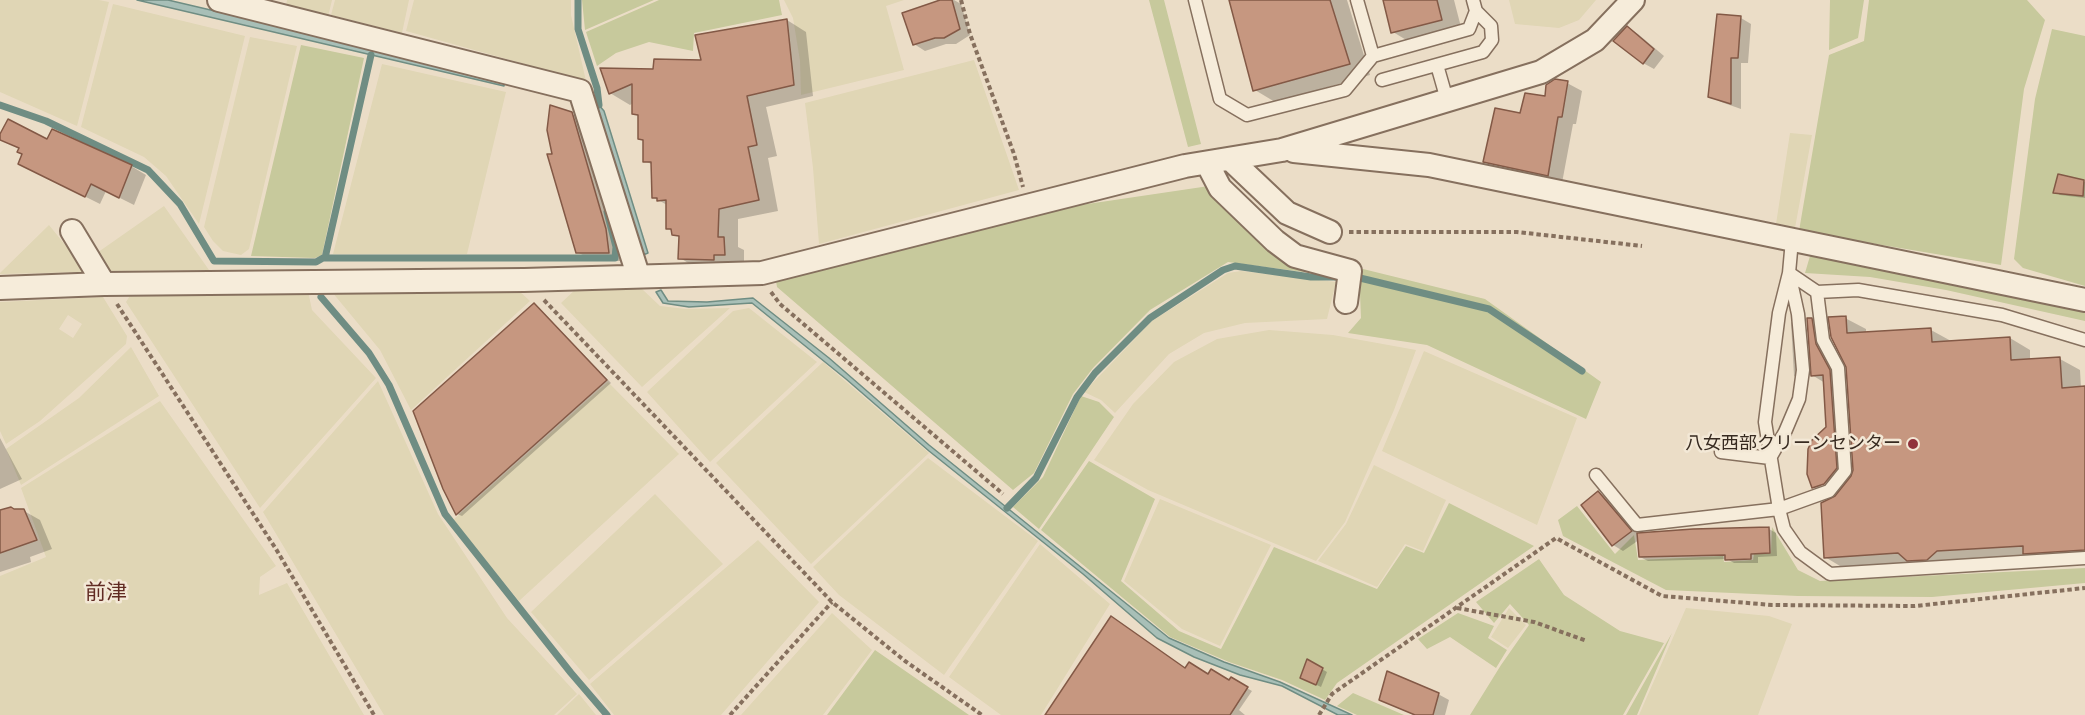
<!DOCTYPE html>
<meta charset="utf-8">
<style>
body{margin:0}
canvas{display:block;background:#ebddc7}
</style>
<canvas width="2085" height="715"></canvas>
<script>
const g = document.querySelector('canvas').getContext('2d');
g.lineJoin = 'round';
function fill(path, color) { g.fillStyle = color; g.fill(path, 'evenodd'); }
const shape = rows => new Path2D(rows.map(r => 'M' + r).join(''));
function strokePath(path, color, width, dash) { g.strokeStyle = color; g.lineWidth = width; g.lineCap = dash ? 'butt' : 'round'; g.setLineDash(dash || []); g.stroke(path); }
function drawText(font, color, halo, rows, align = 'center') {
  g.font = font + ' "Times New Roman","Noto Sans JP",serif'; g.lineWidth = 5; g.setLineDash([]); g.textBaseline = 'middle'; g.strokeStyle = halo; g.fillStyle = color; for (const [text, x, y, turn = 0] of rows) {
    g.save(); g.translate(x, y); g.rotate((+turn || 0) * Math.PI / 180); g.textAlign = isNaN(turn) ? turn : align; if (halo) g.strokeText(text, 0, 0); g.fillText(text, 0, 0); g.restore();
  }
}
fill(shape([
 [0,0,99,0,109,2,77,126,0,92],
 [287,0,332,0,328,17,286,6],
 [335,0,409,0,402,33,331,15],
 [414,0,571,0,571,15,586,81,406,31],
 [784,0,904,0,886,6,904,70,801,95,800,61,793,18],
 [1509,0,1596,0,1579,20,1559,28,1515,24],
 [113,4,245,36,199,224,166,176,144,157,81,127],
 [250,37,297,46,249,249,241,255,223,251,213,241,204,227],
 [974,60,1019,190,819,244,813,168,805,103],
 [382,64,506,92,467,254,333,254],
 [1790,133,1812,135,1795,228,1776,224],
 [164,206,209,270,106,271,94,255],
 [49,225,87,272,0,274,0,273],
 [1241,271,1336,282,1327,319,1245,323,1204,333,1169,354,1115,413,1101,400,1084,392,1152,321,1228,273],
 [577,288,642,289,660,306,686,309,730,308,642,387,561,303],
 [517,289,530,301,411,410,380,350,332,292],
 [308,291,312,310,376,378,260,508,126,302,131,294],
 [103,297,127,336,126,344,40,421,6,444,0,431,0,302],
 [68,315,82,324,73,338,59,329],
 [749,308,817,362,710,462,647,392,733,311],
 [1269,330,1333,335,1416,350,1394,410,1345,522,1316,561,1148,490,1094,460,1133,404,1174,362,1217,339],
 [131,347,159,396,21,485,6,449,79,398],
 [1424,351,1577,418,1537,525,1382,451],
 [823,362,929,453,811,564,716,463],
 [378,381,438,514,507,618,577,694,554,715,384,715,263,512],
 [608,382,679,454,519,601,453,520],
 [160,401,276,566,260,577,259,595,287,583,364,715,0,715,0,576,46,557,21,488],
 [928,458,1038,541,944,675,839,595,813,567],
 [1374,465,1446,500,1423,551,1405,544,1377,587,1318,561,1346,524],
 [655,494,723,564,589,680,531,612],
 [1160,499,1271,545,1220,646,1182,629,1124,581],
 [758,540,819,602,721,715,614,715,590,684],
 [1040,544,1110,604,1041,715,1001,715,949,677],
 [1509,608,1526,625,1508,648,1491,637],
 [1686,608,1769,616,1792,624,1758,715,1639,715],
 [832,613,872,650,823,715,741,715],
 [579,694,596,715,557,715]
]), '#e0d6b5');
fill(shape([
 [582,0,654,0,585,30],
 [659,0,779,0,782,15,694,33,693,51,649,42,616,53,597,66,586,32],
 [1149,0,1164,0,1201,144,1188,147],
 [1830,0,1864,0,1858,38,1829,50],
 [1869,0,2027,0,2045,20,2024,89,2001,265,1799,231,1829,55,1864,41],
 [2052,29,2085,36,2085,286,2023,268,2014,259,2035,99],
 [301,45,364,58,322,255,315,258,251,256],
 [1209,186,1333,273,1311,273,1228,262,1150,310,1093,368,1073,394,1034,473,1013,490,777,287,776,281,1040,211],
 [1810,256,2085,311,2085,321,1946,290,1870,277,1805,273],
 [1359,268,1485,299,1601,382,1586,419,1427,345,1348,333,1361,318],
 [1081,396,1099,402,1114,417,1039,529,1013,507,1043,477],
 [1089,461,1155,499,1121,581,1179,631,1221,649,1274,547,1377,589,1406,546,1424,553,1449,503,1534,546,1337,683,1325,700,1282,680,1229,662,1170,637,1041,530],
 [1577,506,1615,554,1634,535,1638,560,1723,556,1724,562,1753,560,1754,554,1771,553,1772,527,1798,570,1820,581,2085,568,2085,583,1932,597,1798,596,1666,590,1563,536,1558,520],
 [1539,559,1564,595,1620,631,1664,643,1623,715,1470,715,1501,665,1529,625,1510,604,1494,623,1476,602],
 [1458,613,1494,626,1488,638,1507,650,1496,668,1450,637,1427,649,1418,639],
 [1672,633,1637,715,1626,715],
 [875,650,969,715,827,715],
 [1353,693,1404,715,1357,715,1337,706]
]), '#c7c99c');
const water = shape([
 [137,0,168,0,505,79,504,86,137,0],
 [599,105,604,111,648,253,643,255,596,108,599,105],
 [661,290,668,301,707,302,753,298,829,358,929,445,1169,638,1224,662,1280,682,1352,715,1338,715,1282,686,1240,675,1194,657,1157,638,1083,574,929,451,846,379,752,303,689,307,663,303,656,292,661,290]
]);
fill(water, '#a8bfb7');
strokePath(water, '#6f8d83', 1.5);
fill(shape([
 [944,0,954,0,961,4,970,35,956,44,946,44,925,51,914,44],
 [1229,0,1347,0,1370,75,1275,102,1255,90],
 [1384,0,1454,0,1462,31,1413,44,1393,32],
 [1741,18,1751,24,1748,63,1741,63,1741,109,1721,102,1710,96],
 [787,20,806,32,813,96,766,107,777,156,768,158,778,211,738,219,738,247,744,250,744,265,700,270,680,258,680,238,668,228,667,205,653,197,653,165,645,161,645,142,640,139,640,117,633,113,633,103,630,105,610,93,654,71,702,62],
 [1628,27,1638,34,1664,56,1654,69,1643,63],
 [1567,83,1582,91,1576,124,1573,124,1562,183,1499,170,1484,162,1522,115],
 [572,114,588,123,625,261,594,261,577,252,554,155],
 [0,137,48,141,131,166,146,175,134,205,106,191,100,204,20,164,24,154,20,149,0,139],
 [2083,181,2085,182,2085,198,2060,195,2055,192],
 [539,308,611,383,462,516,457,514],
 [1845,318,1866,329,1866,333,1931,330,1951,341,2010,338,2030,350,2030,360,2060,359,2080,370,2081,388,2085,388,2085,562,1845,569,1825,557,1855,471],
 [1812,320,1825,327,1843,379,1849,476,1837,491,1827,495,1813,487,1828,428,1825,383,1812,375],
 [1831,480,1832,483,1820,487,1820,484],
 [1791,322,1800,327,1804,382,1794,376],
 [0,438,22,479,0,489],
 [1599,493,1609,499,1639,535,1769,529,1776,533,1777,556,1758,557,1758,563,1734,563,1727,559,1648,561,1640,557,1639,540,1623,551,1613,545],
 [24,511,40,520,52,549,30,557,31,562,0,572,0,512],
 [1308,661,1327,672,1321,687,1306,680],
 [1186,669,1229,682,1231,679,1252,691,1239,710,1245,715,1047,715],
 [1438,694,1449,700,1445,715,1414,715,1381,700]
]), '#0003');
strokePath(shape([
 [578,0,578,29,597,88,599,105],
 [0,105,46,121,148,170,180,204,214,261,316,262,323,258,615,258,616,247,607,212],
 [325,258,371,55],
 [1352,278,1360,278,1489,309,1582,371],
 [321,297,369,353,389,385,445,514,571,673,607,715],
 [1007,508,1036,478,1077,397,1095,373,1150,318,1223,270,1235,266,1311,277,1338,277]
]), '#6f8d83', 7);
const building = shape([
 [940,0,952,0,960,29,944,38,935,38,913,45,902,13,940,0],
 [1229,0,1330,0,1350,64,1253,91,1229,0],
 [1383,0,1437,0,1442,20,1391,33,1383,0],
 [1717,14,1741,16,1738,58,1731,58,1731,104,1708,97,1717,14],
 [787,19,794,85,747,96,757,145,748,147,759,200,719,209,718,237,724,237,725,255,714,255,714,260,678,259,679,236,672,235,671,229,666,229,666,200,657,201,657,198,652,198,651,162,643,162,643,140,638,139,638,115,632,114,632,84,609,94,600,68,653,69,654,59,701,60,695,35,787,19],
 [1627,26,1654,49,1643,64,1613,41,1627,26],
 [1555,79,1568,81,1562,117,1558,117,1548,176,1483,162,1495,108,1520,113,1525,93,1545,96,1546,85,1555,79],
 [550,105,572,112,606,229,609,253,576,253,547,154,552,154,547,130,550,105],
 [8,119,47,139,52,129,132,165,119,198,91,184,85,197,18,164,22,154,17,152,19,148,0,140,0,134,8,119],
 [2058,174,2084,180,2083,196,2053,193,2058,174],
 [534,303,607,380,456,515,443,489,413,411,534,303],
 [1846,316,1847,333,1931,328,1932,342,2010,337,2011,360,2060,357,2062,388,2085,386,2085,550,2023,554,2023,546,1937,551,1927,560,1907,561,1898,553,1824,558,1821,503,1835,496,1851,476,1853,470,1846,367,1831,337,1828,317,1846,316],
 [1807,318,1812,318,1816,344,1830,370,1837,468,1824,484,1812,488,1807,474,1808,449,1812,440,1826,427,1823,375,1811,376,1807,318],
 [1598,491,1632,531,1612,546,1581,505,1598,491],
 [11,507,14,509,24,509,37,540,0,553,0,510,11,507],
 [1769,527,1770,553,1751,554,1751,559,1725,560,1725,555,1639,557,1637,533,1693,529,1769,527],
 [1111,616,1185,668,1189,662,1208,674,1211,669,1229,680,1231,677,1248,687,1230,715,1045,715,1111,616],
 [1307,659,1323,668,1316,685,1300,678,1307,659],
 [1387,671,1439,693,1433,715,1415,715,1379,700,1387,671]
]);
fill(building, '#c69780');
strokePath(building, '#835946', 1.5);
const service = shape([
 [1195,0,1220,99,1247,115,1345,90,1373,56,1469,29,1476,11,1473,0],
 [1357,0,1373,56],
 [1437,65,1447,100],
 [1382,80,1483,52,1492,40,1491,26,1476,11],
 [1792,240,1789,273,1817,292,1858,290,2002,315,2085,340],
 [1789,273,1779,313,1765,422,1779,509,1784,529,1800,552,1830,574,2085,558],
 [1721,452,1770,458,1785,432,1799,399,1803,370,1798,314,1790,277],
 [1596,475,1637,525,1779,509,1829,491,1845,471,1838,368,1823,340,1817,292]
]);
const minor = shape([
 [219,0,580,91,638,275],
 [1294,151,1429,165,2085,300],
 [1230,159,1287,213,1330,232],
 [1207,163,1220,188,1275,241,1295,256,1350,271,1346,302],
 [72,231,104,284],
 [0,288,104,284,524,280,762,273,1185,166,1282,150,1541,72,1595,40,1633,0]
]);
strokePath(service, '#86705e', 15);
strokePath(minor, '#86705e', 26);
strokePath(shape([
 [961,0,970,34,1014,154,1023,187],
 [1349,232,1517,232,1642,246],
 [771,292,780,304,1003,494],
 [544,300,832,602,905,661,982,715],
 [117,304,276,549,374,715],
 [1457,608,1534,622,1587,641],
 [730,715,832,602],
 [1319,715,1332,694,1556,538,1662,596,1772,605,1915,606,2085,588]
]), '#86705e', 4, [4.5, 3]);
strokePath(service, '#f6ecda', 12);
strokePath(minor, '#f6ecda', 22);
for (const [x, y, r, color] of [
 [1913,444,6,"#90323b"]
]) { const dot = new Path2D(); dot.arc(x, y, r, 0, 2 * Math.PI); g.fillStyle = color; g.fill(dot); strokePath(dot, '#f3e8d6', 2); }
drawText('18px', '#372a20', '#f3e8d6', [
 ["八女西部クリーンセンター",1901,444]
], 'right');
drawText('21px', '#612b23', '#f3e8d6', [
 ["前津",106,593]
]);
</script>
